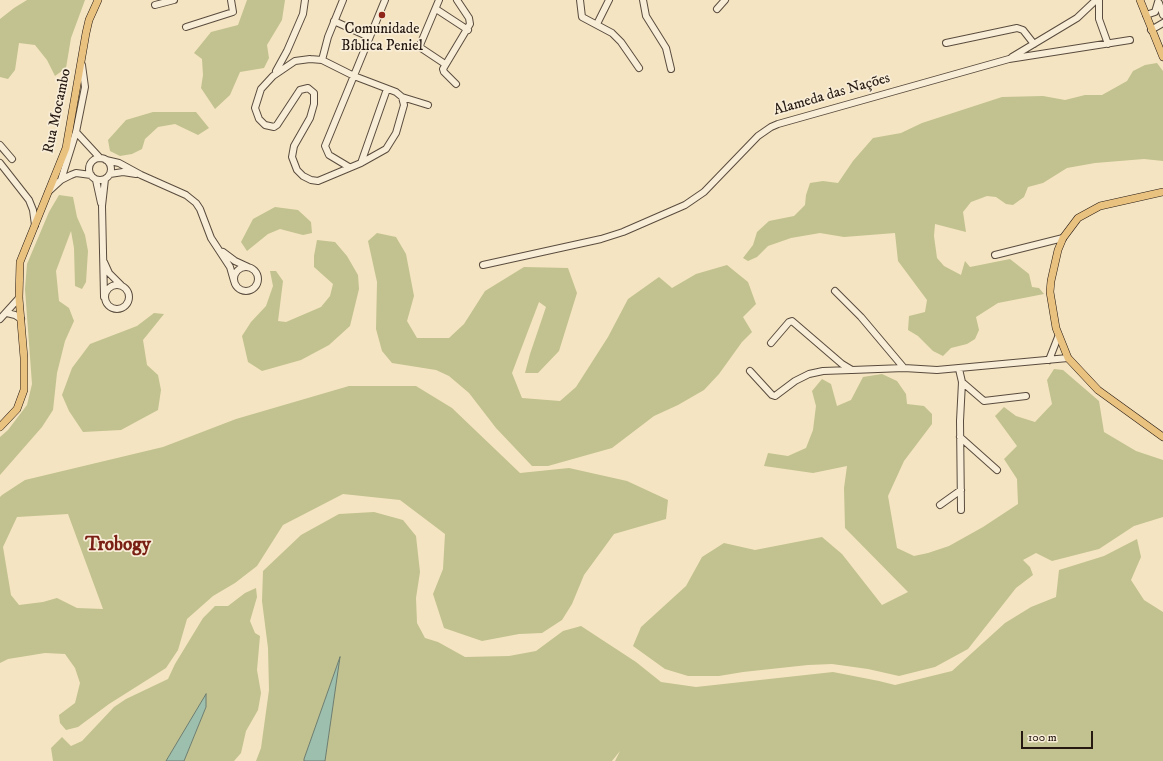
<!DOCTYPE html>
<meta charset="utf-8">
<style>
body{margin:0}
#map{position:relative;width:1163px;height:761px;overflow:hidden;background:#f5e4c1;font-family:"IM FELL DW Pica",serif}
canvas{display:block}
.scale{position:absolute;left:1021px;top:731px;width:72px;height:18px;box-sizing:border-box;border:2px solid #251912;border-top:0;padding-left:5px;font-size:12px;line-height:14px;white-space:nowrap;color:#251912;-webkit-text-stroke:3px #f8edd7;paint-order:stroke}
</style>
<div id="map">
<canvas width="1163" height="761"></canvas>
<div class="scale">100 m</div>
</div>
<script>
const g = document.querySelector('canvas').getContext('2d');
g.lineJoin = 'round';
function fill(path, color) { g.fillStyle = color; g.fill(path, 'evenodd'); }
const shape = rows => new Path2D(rows.map(r => 'M' + r).join(''));
function strokePath(path, color, width, dash) { g.strokeStyle = color; g.lineWidth = width; g.lineCap = dash ? 'butt' : 'round'; g.setLineDash(dash || []); g.stroke(path); }
function drawText(font, color, halo, rows, align = 'center') {
  g.font = font + ' "IM FELL DW Pica",serif'; g.lineWidth = 3.5; g.setLineDash([]); g.textBaseline = 'middle'; g.strokeStyle = halo; g.fillStyle = color; for (const [text, x, y, turn = 0] of rows) {
    g.save(); g.translate(x, y); g.rotate((+turn || 0) * Math.PI / 180); g.textAlign = isNaN(turn) ? turn : align; if (halo) g.strokeText(text, 0, 0); g.fillText(text, 0, 0); g.restore();
  }
}
fill(shape([
 [27,0,85,0,71,38,66,68,55,76,47,60,35,45,19,43,15,70,8,79,0,77,0,19,14,8],
 [247,0,285,0,282,20,267,45,269,58,264,68,240,72,230,95,215,109,201,88,203,75,202,59,194,53,211,32,238,25],
 [1157,63,1163,71,1163,161,1144,159,1095,163,1067,168,1043,183,1028,187,1024,197,1013,205,1006,204,996,197,987,196,971,202,963,212,966,232,935,224,934,236,937,258,944,266,961,275,965,261,970,267,1010,259,1029,274,1032,287,1039,288,1044,294,998,303,976,317,979,330,975,339,967,344,951,348,943,356,933,351,918,336,908,330,909,316,925,312,927,300,898,261,895,233,844,237,820,233,791,238,768,246,757,257,748,261,743,258,753,245,757,232,769,221,794,216,805,205,806,195,810,183,823,181,838,183,853,161,873,138,901,133,922,123,1002,97,1043,96,1065,100,1085,95,1102,95,1127,81,1133,71,1145,65],
 [153,112,196,112,209,128,198,135,175,124,158,127,145,139,142,149,132,154,120,156,110,151,108,140,126,120],
 [59,195,73,197,77,217,85,235,88,251,86,282,82,289,75,286,74,248,71,231,56,271,59,301,69,308,74,321,65,341,57,373,53,410,42,427,0,475,0,437,8,430,27,405,32,384,25,289,27,264,49,212],
 [275,207,298,210,311,222,312,233,303,235,280,229,268,234,247,251,241,242,253,219],
 [377,233,396,237,406,254,414,296,407,321,417,338,449,338,464,324,485,291,524,267,568,268,577,293,559,351,538,373,525,373,530,354,546,307,539,302,512,373,522,398,560,401,576,387,608,337,628,299,659,277,672,288,696,274,727,265,748,282,756,304,743,317,752,332,742,342,719,374,704,390,678,405,654,416,612,448,548,466,532,466,496,428,469,393,449,376,436,370,392,363,382,351,376,329,377,282,368,241],
 [317,240,335,242,347,256,358,275,359,289,350,326,329,345,301,360,262,371,248,362,242,336,251,322,266,306,273,286,270,271,276,271,283,281,278,321,286,322,321,307,330,296,333,284,314,267,314,256],
 [154,313,164,314,143,340,147,365,158,375,161,390,158,410,121,430,83,432,69,411,62,395,72,368,90,344,137,326],
 [1054,369,1063,370,1099,401,1104,432,1136,451,1163,460,1163,517,1134,526,1099,549,1052,561,1036,553,1023,560,1030,567,1033,575,1016,588,968,649,935,667,899,676,868,669,832,664,808,665,743,672,719,676,688,676,665,669,633,646,641,627,686,586,702,557,724,543,755,550,822,537,842,554,882,605,908,592,845,528,844,488,847,466,813,473,764,466,768,453,788,456,806,448,813,430,816,406,812,391,822,379,831,384,837,406,851,400,863,377,882,374,897,381,906,394,907,404,924,406,932,414,932,424,904,461,888,496,897,548,914,556,928,553,949,546,983,527,1018,504,1017,479,1004,459,1017,446,995,416,1004,407,1016,416,1035,422,1052,404,1047,380],
 [349,386,416,386,452,408,520,473,569,468,627,481,668,500,666,519,614,534,584,575,572,604,562,620,542,633,519,634,482,641,444,628,433,594,443,569,445,534,400,500,343,494,283,525,257,566,235,583,213,596,187,619,178,650,166,668,109,704,78,727,66,730,60,723,59,715,75,703,80,683,75,668,65,654,45,653,8,659,0,663,0,497,2,495,25,480,163,447,236,419],
 [68,514,103,609,77,608,57,598,43,602,19,605,11,595,3,547,17,517],
 [374,512,403,520,416,536,420,572,416,598,417,623,425,638,438,642,465,657,509,656,536,651,563,631,581,626,636,662,661,682,696,687,833,672,879,681,895,685,952,671,1005,623,1031,607,1056,597,1059,570,1104,556,1137,539,1141,557,1131,580,1144,600,1163,612,1163,761,615,761,620,751,612,761,325,761,339,660,304,761,256,761,261,748,269,690,268,648,262,601,263,571,301,535,339,514],
 [256,588,257,597,250,621,255,633,260,636,257,670,261,693,258,710,246,731,241,753,234,761,184,761,206,707,206,695,166,761,53,761,51,748,62,737,71,746,82,741,114,707,126,699,168,679,175,664,203,618,215,606,228,606,245,593]
]), '#c1c28f');
const water = shape([
 [340,657,325,761,304,761,304,759,340,657],
 [206,694,206,707,184,761,166,761,206,694]
]);
fill(water, '#9dbfae');
strokePath(water, '#6d7d70', 1);
const minor = shape([
 [439,0,420,45,421,48,445,64],
 [580,0,582,17,612,33,621,42,639,68],
 [643,0,646,16,666,48,671,69],
 [1099,0,1099,19,1108,44],
 [1159,3,1163,15],
 [155,5,174,0],
 [436,9,468,30],
 [717,9,725,0],
 [1146,15,1155,12,1158,2],
 [334,21,369,37],
 [597,24,609,0],
 [186,27,233,12,231,0],
 [1151,30,1163,23],
 [946,43,1017,28,1023,30,1034,44],
 [1012,57,1077,18,1096,0],
 [310,59,322,60,354,76,396,92,402,97,404,105,396,133,386,149,361,163,318,181,311,180,303,176,297,170,292,157,294,146,310,118,314,104,314,93,308,88,300,90,277,125,274,127,265,125,259,119,255,108,261,89,273,76,295,61,310,59],
 [322,60,328,37,343,0],
 [276,71,287,51,303,14,305,0],
 [456,84,444,72,443,69,470,24,469,18,457,0],
 [402,97,428,105],
 [76,132,100,158],
 [0,145,12,159],
 '89 169a11 11 0 1 1 22 0a11 11 0 1 1-22 0Z',
 [106,160,119,163,141,175,186,195,196,203,200,209,211,238,230,267,234,281],
 [0,163,29,200,33,210,35,225],
 [361,163,387,89],
 [349,167,329,155,325,146,385,0],
 [110,174,123,172,136,174],
 [61,180,76,132,85,87,82,65],
 [96,180,101,203],
 [49,191,61,180,71,175,76,173,91,175],
 [223,252,235,261,248,267],
 [995,255,1063,238],
 [104,262,109,273,121,285],
 [483,265,601,239,623,232,685,205,704,192,758,136,771,127,778,124,1009,59,1130,40],
 '234 279a12 12 0 1 1 24 0a12 12 0 1 1-24 0Z',
 '105 297a12 12 0 1 1 24 0a12 12 0 1 1-24 0Z',
 [835,291,861,317,904,368],
 [104,297,102,206,105,179],
 [7,313,15,315,21,319],
 [0,319,19,298],
 [771,343,789,322,792,321,842,364,852,370,904,368,937,370,1068,358],
 [1049,360,1058,337],
 [959,369,962,382,960,421,961,510],
 [750,371,772,395,775,396,795,381,809,374,823,371,851,370],
 [962,382,984,401,1026,396],
 [960,437,997,470],
 [940,505,961,490]
]);
const major = shape([
 [1140,0,1163,57],
 [1163,192,1100,206,1078,218,1063,238,1058,250,1051,281,1050,292,1056,328,1068,358,1098,390,1163,437],
 [0,427,17,409,24,390,24,358,19,298,20,262,66,148,86,33,89,20,98,0]
]);
strokePath(minor, '#594c3e', 8);
strokePath(major, '#251912', 8);
strokePath(minor, '#f8edd7', 6);
strokePath(major, '#eac280', 7);
for (const [x, y, r, color] of [
 [382,15,4,"#8f2418"]
]) { const dot = new Path2D(); dot.arc(x, y, r, 0, 2 * Math.PI); g.fillStyle = color; g.fill(dot); strokePath(dot, '#f8edd7', 1.5); }
drawText('15px', '#251912', '#f8edd7', [
 ["Comunidade",382,30],
 ["Bíblica Peniel",382,47]
]);
drawText('15px', '#251912', '#f8edd7', [
 ["Alameda das Nações",832,95,-16],
 ["Rua Mocambo",58,111,-78]
]);
drawText('bold 19px', '#7a1f14', '#f8edd7', [
 ["Trobogy",118,546]
]);
</script>
